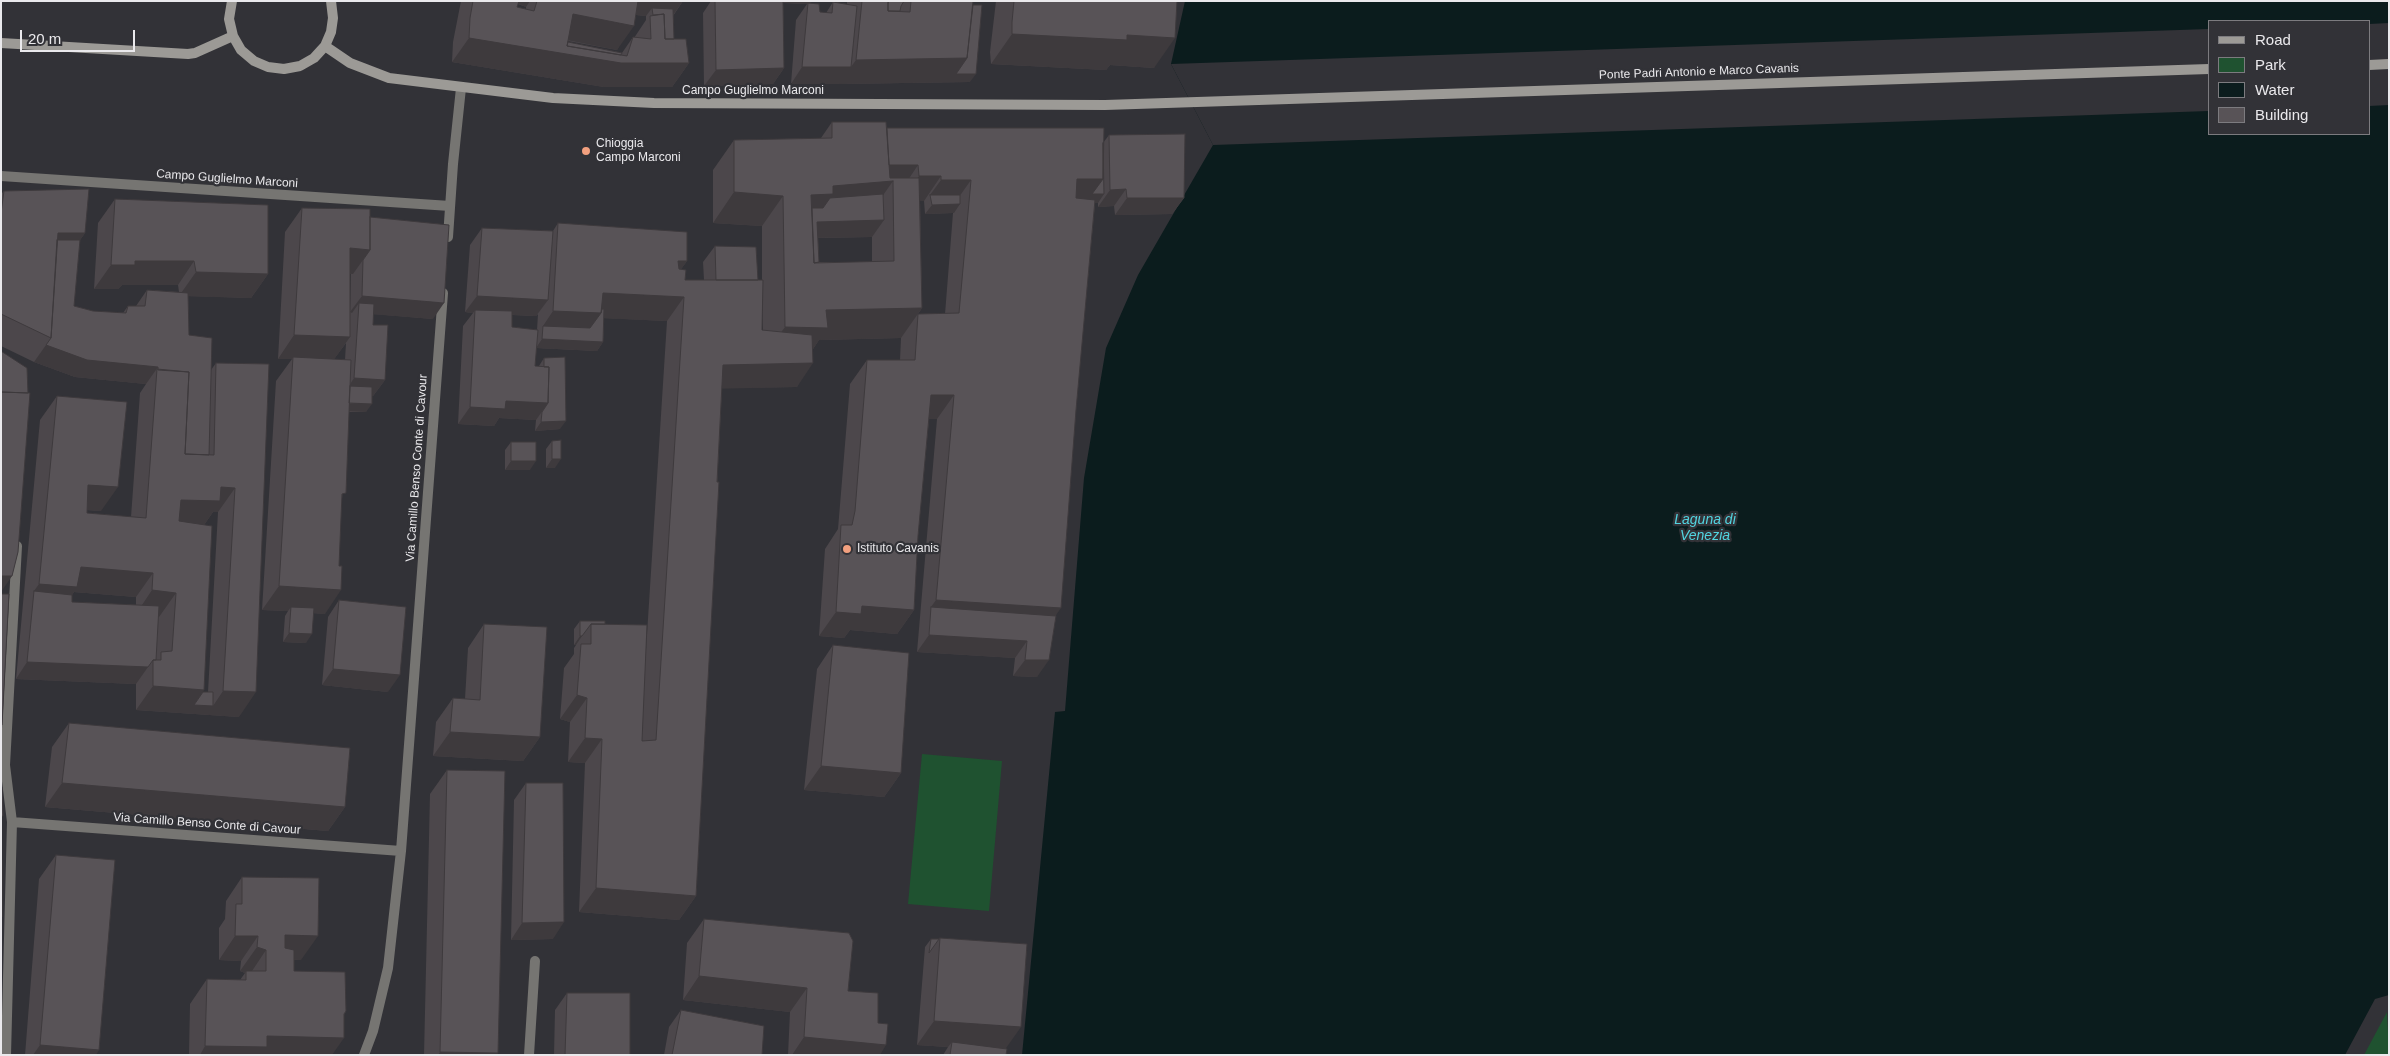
<!DOCTYPE html>
<style>
body{margin:0}
#map{position:relative;width:2390px;height:1056px;overflow:hidden;background:#323237;font-family:Arial,sans-serif}
canvas{display:block}
.frame{position:absolute;inset:0;border:2px solid #eae9ec;pointer-events:none}
.legend{position:absolute;left:2208px;top:20px;width:162px;height:115px;box-sizing:border-box;background:#323237;border:1px solid #7c7b7f;margin:0;padding:6px 9px;list-style:none;font-size:15px;color:#eae9ec}
.legend li{display:flex;align-items:center;gap:10px;height:25px}
.legend b{width:25px;border:1px solid #7c7b7f}
.scale{position:absolute;left:20px;top:30px;width:115px;height:22px;box-sizing:border-box;border:2px solid #eae9ec;border-top:0;padding-left:6px;font-size:15px;line-height:18px;white-space:nowrap;color:#eae9ec;-webkit-text-stroke:4px #323237;paint-order:stroke}
</style>
<div id="map">
<canvas width="2390" height="1056"></canvas>
<div class="frame"></div>
<ul class="legend">
<li><b style="height:6px;background:#9c9a96"></b>Road</li>
<li><b style="height:14px;background:#1f5230"></b>Park</li>
<li><b style="height:14px;background:#0b1c1d"></b>Water</li>
<li><b style="height:14px;background:#585357"></b>Building</li>
</ul>
<div class="scale">20 m</div>
</div>
<script>
const g = document.querySelector('canvas').getContext('2d');
g.lineJoin = 'round';
function fill(path, color) { g.fillStyle = color; g.fill(path, 'evenodd'); }
const shape = rows => new Path2D(rows.map(r => 'M' + r).join(''));
function strokePath(path, color, width, dash) { g.strokeStyle = color; g.lineWidth = width; g.lineCap = dash ? 'butt' : 'round'; g.setLineDash(dash || []); g.stroke(path); }
function drawText(font, color, halo, rows, align = 'center') {
  g.font = font + ' Arial,sans-serif'; g.lineWidth = 4.5; g.setLineDash([]); g.textBaseline = 'middle'; g.strokeStyle = halo; g.fillStyle = color; for (const [text, x, y, turn = 0] of rows) {
    g.save(); g.translate(x, y); g.rotate((+turn || 0) * Math.PI / 180); g.textAlign = isNaN(turn) ? turn : align; if (halo) g.strokeText(text, 0, 0); g.fillText(text, 0, 0); g.restore();
  }
}
fill(shape([
 [922,754,1002,761,989,911,908,904],
 [2387,1012,2389,1055,2364,1055]
]), '#1f5230');
fill(shape([
 [1185,1,2389,1,2389,995,2375,999,2345,1055,1022,1055,1055,712,1065,711,1084,478,1106,348,1138,275,1213,145,1171,64],
 [2209,21,2369,21,2369,134,2209,134]
]), '#0b1c1d');
fill(shape([
 [2389,23,2389,105,2369,106,2369,24],
 [2209,29,2209,111,1213,145,1171,64]
]), '#323237');
strokePath(shape([
 [529,1055,535,961]
]), '#767572', 10);
strokePath(shape([
 [1,176,450,206],
 [448,237,453,164,461,88],
 [12,822,401,851],
 [6,1055,12,822,5,765,17,546],
 [364,1055,373,1031,388,968,401,851,443,293]
]), '#767572', 10);
strokePath(shape([
 [232,1,229,19,233,36,241,50,254,61,268,67,284,69,300,66,314,58,325,46,331,32,333,18,331,1],
 [1,43,188,54,195,53,233,36],
 [325,46,350,63,389,78,553,98,654,103,1105,105,2209,69],
 [2369,65,2389,64]
]), '#9c9a96', 10);
fill(shape([
 [461,1,683,1,673,16,674,39,689,63,672,87,604,87,452,62,453,42],
 [518,4,526,7,526,9,517,7],
 [636,15,646,16,646,20,634,38,633,37,622,53,568,42,568,41,617,50],
 [711,1,811,1,810,3,820,12,826,13,833,2,847,4,847,1,973,1,970,82,839,84,791,84,796,20,807,4,783,3,784,68,773,84,704,86,703,13],
 [996,1,1177,1,1154,68,1110,65,1106,70,991,64,990,52],
 [832,122,887,128,1103,143,1109,135,1184,198,1172,214,1115,215,1114,206,1098,207,1098,202,1098,203,1095,203,1056,616,1037,677,1013,676,1015,658,917,652,937,419,929,419,918,536,914,610,897,634,850,630,844,638,819,636,825,549,838,529,850,384,867,360,900,360,901,338,819,340,813,349,797,387,722,388,696,896,679,920,579,912,585,763,568,762,570,722,560,719,564,668,574,654,574,648,576,645,574,645,574,629,580,621,605,624,646,650,667,321,604,318,603,342,597,351,536,348,535,366,539,366,544,358,560,429,535,431,536,420,499,418,494,426,458,424,463,326,473,313,465,312,470,245,482,228,553,231,558,223,687,261,681,269,685,280,704,280,703,262,715,246,758,280,762,280,762,226,713,223,713,170,734,140,821,138],
 [920,200,924,201,925,214,953,213,945,314,918,314,922,308],
 [872,237,872,262,819,262,818,238],
 [763,294,763,330,762,330],
 [538,314,537,330,512,327,512,315,536,316],
 [4,191,85,233,80,240,74,306,93,311,123,313,128,306,136,306,147,290,179,292,178,285,122,285,118,289,94,289,98,223,115,199,268,274,251,298,188,296,189,335,211,370,216,363,269,364,239,717,136,710,136,684,16,679,40,420,57,396,101,511,87,510,87,513,131,517,140,393,146,384,75,377,34,362,1,346,1,194],
 [213,512,218,512,208,692,203,692,204,525],
 [74,592,136,597,136,605,72,602,72,595],
 [302,208,370,217,433,319,373,314,373,325,385,380,373,396,372,396,366,412,349,412,342,499,325,614,313,613,306,643,283,642,285,616,288,611,262,610,276,381,292,359,278,359,285,232],
 [350,274,351,274,350,312],
 [346,343,345,360,334,359],
 [552,441,555,468,546,468,546,449],
 [511,442,530,470,505,470,505,450],
 [339,600,388,692,322,685,328,617],
 [484,624,540,737,523,761,433,756,436,722,453,698,465,699,468,648],
 [833,645,901,773,884,797,804,790,817,669],
 [69,723,345,807,328,831,45,807,52,747],
 [447,770,497,1055,424,1055,430,794],
 [526,783,553,939,511,940,514,800],
 [56,855,96,1055,25,1055,39,879],
 [242,877,301,960,294,960,294,971,346,1011,344,1015,332,1055,189,1055,190,1004,207,979,240,980,245,973,240,971,241,961,219,960,219,928,225,919,226,901],
 [704,919,848,991,878,1023,880,1055,788,1055,790,1012,683,1000,687,943],
 [940,938,1006,1049,1006,1055,943,1055,948,1047,917,1045,925,947,931,939,939,939],
 [567,993,630,1055,554,1055,555,1010],
 [681,1010,762,1055,664,1055,669,1027]
]), '#4c474b');
fill(shape([
 [511,1,530,1,526,7],
 [636,1,683,1,671,18,652,8,646,16,627,14],
 [772,1,811,1,809,5,808,3,807,4,771,2],
 [573,14,634,26,617,50,557,38],
 [1012,34,1127,35,1175,38,1154,68,1110,65,1106,70,991,64],
 [469,38,689,63,672,87,604,87,452,62],
 [967,58,976,74,970,82,839,84,791,84,802,67,851,67,856,60],
 [784,68,773,84,704,86,716,70],
 [885,165,918,165,902,189,893,181,872,211,818,215,812,225,811,195],
 [919,176,941,176,924,201,902,200],
 [1077,179,1103,179,1104,194,1098,203,1060,203],
 [941,180,971,180,954,204,930,195],
 [1126,189,1114,206,1098,207,1110,190],
 [734,192,783,196,762,226,713,223],
 [1127,198,1184,198,1172,214,1115,215],
 [960,204,954,213,925,214,932,205],
 [884,220,872,237,806,238,817,222],
 [58,233,85,233,68,257,51,257],
 [350,248,370,250,353,274,333,272],
 [135,261,194,261,178,285,122,285,118,289,94,289,111,265],
 [678,261,687,261,670,285],
 [196,272,268,274,251,298,179,296],
 [603,293,684,297,667,321,598,318,584,337,543,326,553,311],
 [362,296,444,303,433,319,358,313,359,303,352,313,350,312],
 [477,296,548,300,536,316,475,313,475,310,473,313,465,312],
 [922,308,901,338,819,340,807,358,763,357,785,327,826,310],
 [294,335,350,337,333,361,293,357,292,359,278,359],
 [542,339,603,342,597,351,536,348],
 [46,345,158,367,146,384,75,377,34,362],
 [813,363,797,387,706,389,723,365],
 [354,378,385,380,373,396,348,395,349,386],
 [931,395,954,395,937,419,914,419],
 [506,401,548,403,536,420,499,418,494,426,458,424,470,407],
 [348,402,372,404,366,412,342,411],
 [566,421,560,429,535,431,541,422],
 [552,459,561,459,555,468,546,468],
 [511,461,536,461,530,470,505,470],
 [88,485,118,487,101,511,71,509],
 [221,487,235,488,218,512,213,512,204,525,164,524,181,500],
 [81,567,153,573,136,597,74,592,60,612,34,591,39,584],
 [1,576,12,576,1,592],
 [279,586,341,590,325,614,290,612,291,607,288,611,262,610],
 [152,590,176,593,159,617,136,614],
 [936,600,1061,608,1044,632,931,607],
 [862,606,914,610,897,634,850,630,844,638,819,636,836,612],
 [289,633,312,634,306,643,283,642],
 [929,635,1027,641,1015,658,917,652],
 [580,636,582,636,576,645,574,645],
 [1025,660,1049,660,1037,677,1013,676],
 [27,662,148,667,136,684,16,679],
 [333,669,400,675,388,692,322,685],
 [153,686,204,690,194,705,213,706,223,691,256,692,239,717,136,710],
 [577,695,587,698,570,722,560,719],
 [450,732,540,737,523,761,433,756],
 [585,738,602,739,585,763,568,762],
 [821,766,901,773,884,797,804,790],
 [62,783,345,807,328,831,45,807],
 [596,888,696,896,679,920,579,912],
 [564,922,553,939,511,940,522,923],
 [285,935,318,936,301,960,268,959],
 [235,936,258,936,241,961,219,960],
 [257,947,266,950,250,974,246,971,245,973,240,971],
 [699,976,807,988,790,1012,683,1000],
 [346,1011,329,1035,344,1038,332,1055,200,1055,205,1046,267,1036,344,1014],
 [934,1021,1021,1027,1004,1051,952,1042,948,1047,917,1045],
 [804,1037,886,1045,880,1055,792,1055],
 [40,1045,99,1050,96,1055,33,1055],
 [440,1052,498,1053,497,1055,438,1055]
]), '#3e3a3d');
const building = shape([
 [473,1,519,1,517,7,534,11,537,1,638,1,634,26,573,14,567,46,627,56,633,37,651,39,650,16,664,14,665,39,686,39,689,63,621,63,469,38,470,18,473,1],
 [715,1,783,1,784,68,716,70,715,1],
 [862,1,888,1,888,11,910,12,911,1,973,1,967,58,856,60,862,1],
 [889,1,904,1,901,6,900,11,888,11,888,3,889,1],
 [1014,1,1177,1,1175,38,1127,35,1127,40,1012,34,1012,22,1014,1],
 [833,2,857,6,851,67,802,67,808,3,819,4,820,12,832,13,833,2],
 [973,5,982,5,976,74,956,74,967,58,973,5],
 [652,8,673,9,674,39,665,39,664,14,653,15,652,8],
 [568,42,622,53,621,55,567,46,568,42],
 [832,122,886,122,890,178,919,178,922,308,826,310,828,328,785,327,783,196,734,192,734,140,832,138,832,122],
 [893,181,894,261,814,263,811,195,833,194,833,186,893,181],
 [887,128,1104,128,1103,179,1077,179,1076,198,1095,200,1076,410,1061,608,936,600,954,395,931,395,918,536,914,610,862,606,861,614,836,612,841,525,852,525,855,511,867,360,915,360,918,314,959,313,971,180,941,180,941,176,919,176,918,165,889,165,887,128],
 [1185,134,1184,198,1127,198,1126,189,1110,190,1109,135,1185,134],
 [1103,143,1104,194,1092,194,1103,179,1103,143],
 [89,189,85,233,58,233,51,338,1,314,1,213,4,191,89,189],
 [883,194,884,220,817,222,819,262,814,263,812,208,823,208,830,198,883,194],
 [930,195,960,195,960,204,932,205,930,195],
 [115,199,268,205,268,274,196,272,194,261,135,261,135,265,111,265,115,199],
 [302,208,370,209,370,250,350,248,350,337,294,335,302,208],
 [370,217,449,225,444,303,362,296,363,260,370,250,370,217],
 [558,223,687,232,687,261,678,261,679,269,686,270,685,280,763,280,762,330,812,335,813,363,723,365,717,482,719,482,696,896,596,888,602,739,585,738,587,698,577,695,581,644,591,644,591,624,647,625,642,741,656,740,684,297,603,293,601,313,553,311,558,223],
 [482,228,553,231,548,300,477,296,482,228],
 [57,240,80,240,74,306,93,311,126,313,128,306,145,306,147,290,188,293,189,335,212,338,209,455,185,454,189,372,158,370,158,367,87,360,46,345,51,338,57,240],
 [715,246,756,247,758,280,716,280,715,246],
 [359,303,374,304,373,325,388,325,385,380,354,378,359,303],
 [602,309,604,309,603,342,542,339,543,326,590,328,601,313,602,309],
 [475,310,512,311,512,327,538,330,535,366,549,367,548,403,506,401,505,409,470,407,475,310],
 [1,351,27,368,28,393,1,392,1,351],
 [293,357,351,360,346,493,342,494,339,566,342,566,341,590,279,586,293,357],
 [565,357,566,421,541,422,542,412,548,403,549,367,544,367,544,358,565,357],
 [216,363,269,364,256,692,223,691,235,488,221,487,220,501,181,500,179,521,212,526,204,690,153,686,153,660,161,660,161,652,172,651,176,593,152,590,153,573,81,567,77,587,39,584,57,396,127,402,118,487,88,485,87,513,146,518,157,369,189,372,185,454,214,455,216,363],
 [350,386,372,387,372,404,349,403,350,386],
 [1,392,30,393,18,552,12,576,1,576,1,392],
 [561,440,561,459,552,459,552,441,561,440],
 [511,442,536,442,536,461,511,461,511,442],
 [34,591,72,595,72,602,159,606,156,660,153,660,148,667,27,662,34,591],
 [1,594,9,594,2,725,1,725,1,594],
 [339,600,406,607,400,675,333,669,339,600],
 [291,607,314,608,312,634,289,633,291,607],
 [931,607,1056,616,1049,660,1025,660,1027,641,929,635,931,607],
 [580,621,605,621,605,624,591,624,582,636,580,636,580,621],
 [484,624,547,627,540,737,450,732,453,698,480,700,484,624],
 [833,645,909,653,901,773,821,766,833,645],
 [203,692,213,692,213,706,194,705,203,692],
 [69,723,350,748,345,807,62,783,69,723],
 [447,770,505,771,498,1053,440,1052,447,770],
 [526,783,563,783,564,922,522,923,526,783],
 [1,787,2,787,3,816,1,816,1,787],
 [56,855,115,860,99,1050,40,1045,56,855],
 [1,860,2,860,2,917,1,917,1,860],
 [242,877,319,878,318,936,285,935,285,948,294,950,294,971,345,972,346,1011,344,1014,344,1038,267,1036,267,1047,205,1046,207,979,246,980,246,971,266,971,266,950,257,947,258,936,235,936,236,904,242,904,242,877],
 [704,919,849,933,853,941,848,991,878,993,878,1023,888,1024,886,1045,804,1037,807,988,699,976,704,919],
 [940,938,1027,944,1021,1027,934,1021,940,938],
 [931,939,939,939,929,953,931,939],
 [567,993,630,993,630,1055,565,1055,567,993],
 [681,1010,764,1026,762,1055,672,1055,681,1010],
 [952,1042,1007,1049,1006,1055,950,1055,952,1042]
]);
fill(building, '#585357');
strokePath(building, '#3e3a3d', 1);
for (const [x, y, r, color] of [
 [586,151,5,"#f2a07f"],
 [847,549,5,"#f2a07f"]
]) { const dot = new Path2D(); dot.arc(x, y, r, 0, 2 * Math.PI); g.fillStyle = color; g.fill(dot); strokePath(dot, '#323237', 2); }
drawText('12px', '#eae9ec', '#323237', [
 ["Ponte Padri Antonio e Marco Cavanis",1699,72,-2],
 ["Campo Guglielmo Marconi",753,91],
 ["Campo Guglielmo Marconi",227,179,4],
 ["Via Camillo Benso Conte di Cavour",417,468,-86],
 ["Via Camillo Benso Conte di Cavour",207,824,4]
]);
drawText('12px', '#eae9ec', '#323237', [
 ["Chioggia",596,144],
 ["Campo Marconi",596,158],
 ["Istituto Cavanis",857,549]
], 'left');
drawText('italic 14px', '#52d4e0', '#323237', [
 ["Laguna di",1705,520],
 ["Venezia",1705,536]
]);
</script>
